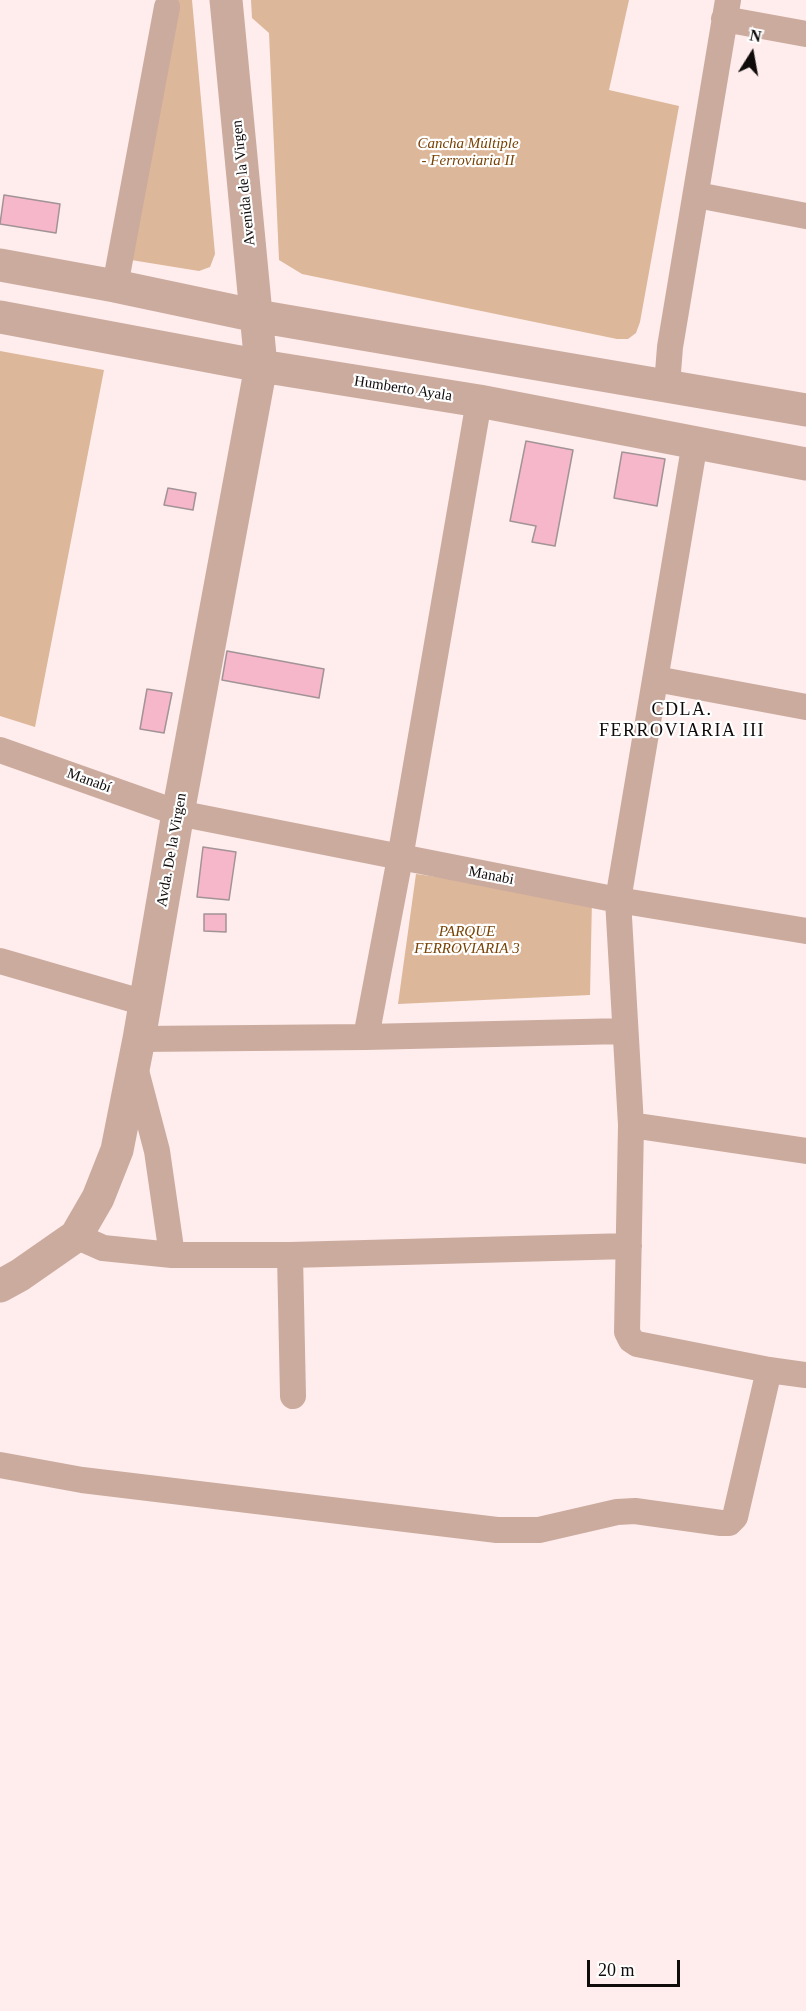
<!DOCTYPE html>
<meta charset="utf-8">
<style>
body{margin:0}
#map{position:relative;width:806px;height:2011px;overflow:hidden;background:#feedec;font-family:"Times New Roman",serif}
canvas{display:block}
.north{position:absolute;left:722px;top:24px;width:60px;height:60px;-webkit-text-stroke:4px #fff;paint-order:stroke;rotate:11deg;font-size:16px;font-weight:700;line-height:24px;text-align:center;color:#100b0b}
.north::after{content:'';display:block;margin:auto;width:21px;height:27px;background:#100b0b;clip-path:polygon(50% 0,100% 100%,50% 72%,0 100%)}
.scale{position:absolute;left:587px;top:1960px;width:93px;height:27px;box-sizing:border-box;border:3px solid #100b0b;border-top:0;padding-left:8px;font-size:18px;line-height:21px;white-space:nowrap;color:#100b0b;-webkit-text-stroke:4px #fff;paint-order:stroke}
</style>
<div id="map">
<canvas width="806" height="2011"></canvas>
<div class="north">N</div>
<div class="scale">20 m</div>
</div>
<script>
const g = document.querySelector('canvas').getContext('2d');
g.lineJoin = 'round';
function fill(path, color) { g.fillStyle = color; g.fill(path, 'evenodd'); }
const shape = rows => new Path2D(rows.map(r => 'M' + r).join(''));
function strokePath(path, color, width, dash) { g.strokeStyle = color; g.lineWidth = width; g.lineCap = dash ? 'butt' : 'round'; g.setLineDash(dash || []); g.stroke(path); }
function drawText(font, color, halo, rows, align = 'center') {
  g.font = font + ' "Times New Roman",serif'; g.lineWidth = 4.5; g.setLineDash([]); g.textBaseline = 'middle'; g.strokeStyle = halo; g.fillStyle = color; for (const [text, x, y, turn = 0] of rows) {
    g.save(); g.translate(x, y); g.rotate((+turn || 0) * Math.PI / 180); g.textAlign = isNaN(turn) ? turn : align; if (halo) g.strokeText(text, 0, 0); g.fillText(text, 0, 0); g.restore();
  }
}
fill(shape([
 [169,0,192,0,215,254,210,267,199,271,125,259],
 [251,0,629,0,609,90,679,106,640,322,636,333,628,339,617,339,302,274,279,260,269,33,252,18],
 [0,351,104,370,35,727,0,716],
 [416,874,592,899,590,995,398,1004]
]), '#ddb799');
const building = shape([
 [4,195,60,204,56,233,0,224,4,195],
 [526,441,573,450,555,546,532,542,536,526,510,521,526,441],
 [622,452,665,459,657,506,614,498,622,452],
 [168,488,196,493,193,510,164,505,168,488],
 [227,651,324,669,319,698,222,680,227,651],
 [147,689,172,693,164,733,140,729,147,689],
 [203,847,236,852,229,900,197,897,203,847],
 [204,914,226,914,226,932,204,931,204,914]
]);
fill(building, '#f6b7ca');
strokePath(building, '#a29397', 1.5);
strokePath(shape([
 [724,19,806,34],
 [697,195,806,216],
 [115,286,167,7],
 [667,385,670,347,728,0],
 [695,442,618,900,631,1125,627,1332,631,1340,637,1344,769,1370,806,1375],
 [656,679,806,707],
 [0,750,178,813,618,900,806,931],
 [0,961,145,1003],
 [366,1037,400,858,479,401],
 [139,1039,366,1037,624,1031],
 [135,1067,157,1151,172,1255],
 [631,1125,806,1151],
 [76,1236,103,1248,172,1255,290,1255,629,1246],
 [290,1255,293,1396],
 [0,1465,82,1480,497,1530,539,1530,617,1512,635,1511,721,1523,729,1523,735,1517,769,1370]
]), '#ccab9f', 26);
strokePath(shape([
 [0,265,115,286,257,316,806,410],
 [0,317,261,366,479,401,806,464],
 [0,1286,20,1275,76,1236,98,1198,117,1150,139,1039,178,813,261,366,226,0]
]), '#ccab9f', 33);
drawText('italic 15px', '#794205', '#fff', [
 ["Cancha Múltiple",468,144],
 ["- Ferroviaria II",468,161],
 ["PARQUE",467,932],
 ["FERROVIARIA 3",467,949]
]);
drawText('15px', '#100b0b', '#fff', [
 ["Avenida de la Virgen",244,183,-96],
 ["Humberto Ayala",403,389,9],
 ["Manabí",89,781,20],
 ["Avda. De la Virgen",172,850,-80],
 ["Manabi",491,876,11]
]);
g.letterSpacing = '1.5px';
drawText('18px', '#100b0b', '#fff', [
 ["CDLA.",682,710],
 ["FERROVIARIA III",682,731]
]);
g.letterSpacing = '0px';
</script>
